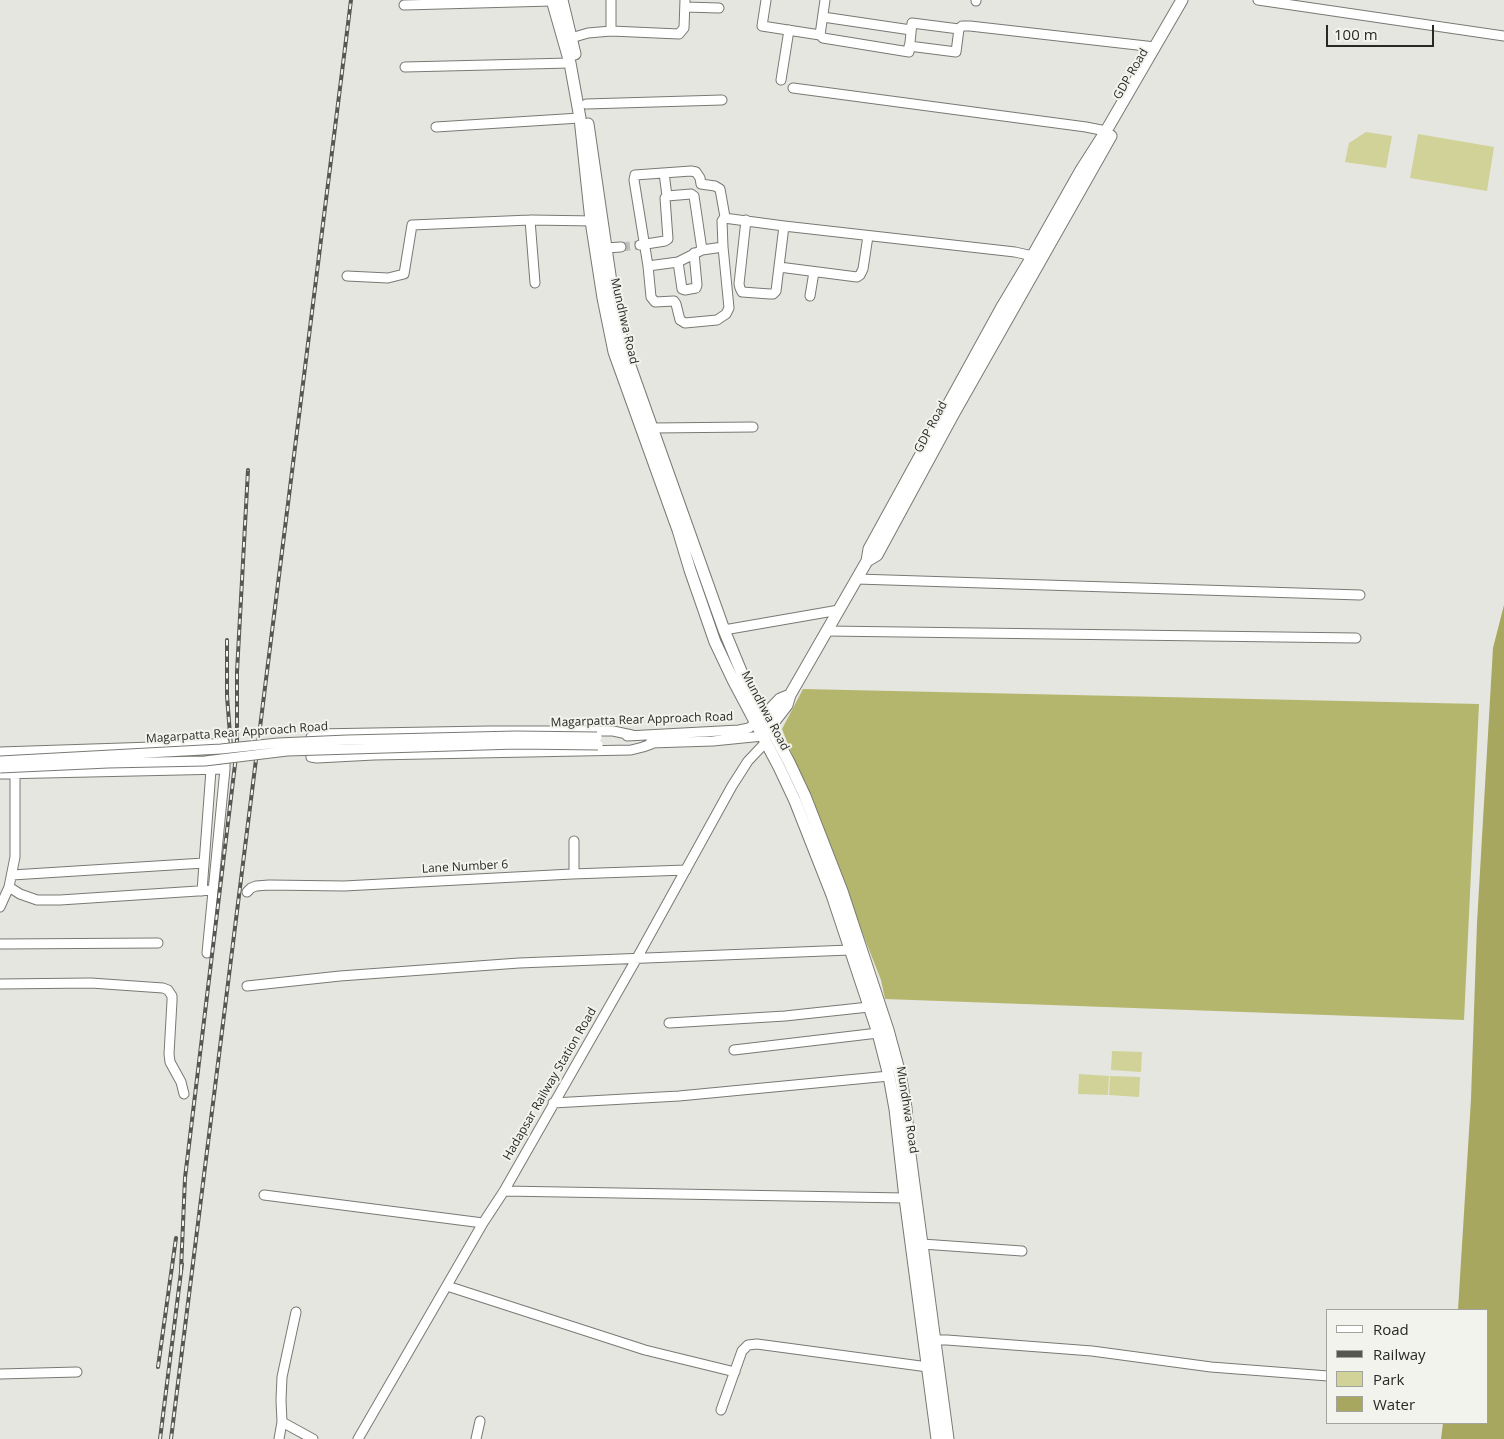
<!DOCTYPE html>
<style>
body{margin:0}
#map{position:relative;width:1504px;height:1439px;overflow:hidden;background:#e5e6e0;font-family:"Open Sans",sans-serif}
canvas{display:block}
.legend{position:absolute;left:1326px;top:1309px;width:162px;height:115px;box-sizing:border-box;background:#f3f3ee;border:1px solid #a2a29e;margin:0;padding:6px 9px;list-style:none;font-size:15px;color:#282826}
.legend li{display:flex;align-items:center;gap:10px;height:25px}
.legend b{width:25px;border:1px solid #a2a29e}
.scale{position:absolute;left:1326px;top:25px;width:108px;height:22px;box-sizing:border-box;border:2px solid #282826;border-top:0;padding-left:6px;font-size:15px;line-height:18px;white-space:nowrap;color:#282826;-webkit-text-stroke:4px #f3f3ee;paint-order:stroke}
</style>
<div id="map">
<canvas width="1504" height="1439"></canvas>
<ul class="legend">
<li><b style="height:6px;background:#fff"></b>Road</li>
<li><b style="height:6px;background:#565653"></b>Railway</li>
<li><b style="height:14px;background:#d1d297"></b>Park</li>
<li><b style="height:14px;background:#a7a75f"></b>Water</li>
</ul>
<div class="scale">100 m</div>
</div>
<script>
const g = document.querySelector('canvas').getContext('2d');
g.lineJoin = 'round';
function fill(path, color) { g.fillStyle = color; g.fill(path, 'evenodd'); }
const shape = rows => new Path2D(rows.map(r => 'M' + r).join(''));
function strokePath(path, color, width, dash) { g.strokeStyle = color; g.lineWidth = width; g.lineCap = dash ? 'butt' : 'round'; g.setLineDash(dash || []); g.stroke(path); }
function drawText(font, color, halo, rows, align = 'center') {
  g.font = font + ' "Open Sans",sans-serif'; g.lineWidth = 4; g.setLineDash([]); g.textBaseline = 'middle'; g.strokeStyle = halo; g.fillStyle = color; for (const [text, x, y, turn = 0] of rows) {
    g.save(); g.translate(x, y); g.rotate((+turn || 0) * Math.PI / 180); g.textAlign = isNaN(turn) ? turn : align; if (halo) g.strokeText(text, 0, 0); g.fillText(text, 0, 0); g.restore();
  }
}
fill(shape([
 [1366,132,1392,136,1386,168,1345,162,1349,143],
 [1418,134,1494,147,1487,191,1410,178],
 [1112,1051,1142,1052,1141,1072,1111,1070],
 [1079,1074,1109,1076,1108,1095,1078,1094],
 [1110,1076,1140,1077,1139,1097,1109,1095]
]), '#d1d297');
fill(shape([
 [803,689,1479,704,1464,1020,885,999,881,980,782,729]
]), '#b5b66d');
fill(shape([
 [1504,605,1504,1439,1441,1439,1443,1423,1488,1423,1488,1310,1458,1310,1471,1099,1477,923,1493,648]
]), '#a7a75f');
strokePath(shape([
 [621,247,640,245]
]), '#bfc0bb', 9, [9, 4.5]);
const minor = shape([
 [766,0,762,26,820,35,825,0],
 [1258,0,1504,36],
 [976,1,976,0],
 [404,5,552,1],
 [685,7,719,8],
 [823,17,911,30],
 [611,31,679,34,684,28,685,0],
 [820,35,823,38,909,52,912,23,959,29,962,26,970,26,1155,47],
 [571,38,588,33,611,31,611,0],
 [909,46,956,52,959,29],
 [405,67,570,63],
 [781,80,789,30],
 [793,88,1086,127,1106,131],
 [586,104,722,100],
 [436,127,580,118],
 [664,173,667,196],
 [725,217,720,189,715,186,701,184,700,178,696,172,691,171,635,175,634,180,648,266,651,297,655,302,674,301,676,304,680,320,685,323,717,320,726,314,729,308,723,247,722,221,724,218,784,226,1015,252,1037,257],
 [530,220,535,283],
 [746,220,739,284,740,288,742,292,770,294,773,294,776,291,784,226],
 [640,245,665,241,668,239,665,198,667,196,691,194,694,196,702,250],
 [606,248,621,247],
 [678,262,682,289,685,290,696,288,697,285,694,253],
 [648,266,678,262,702,250,723,247],
 [779,267,857,277,860,275,863,269,868,236],
 [347,276,388,278,404,274,412,225,530,220,596,221],
 [810,296,814,272],
 [653,428,753,427],
 [857,579,1360,595],
 [724,630,839,610],
 [827,631,1356,638],
 [632,735,613,731,489,731,315,734,311,737,311,757,317,758,374,755,631,750,643,747,654,743],
 [627,736,739,730,749,728,760,719],
 [650,743,713,741,763,736,765,733],
 [0,752,183,746,225,743,225,769,207,953],
 [0,774,225,769],
 [574,841,574,874],
 [12,875,204,863],
 [9,887,20,894,37,900,60,900,213,890],
 [202,891,211,770],
 [247,892,251,888,256,886,269,885,344,886,572,874,686,870],
 [0,907,9,887,15,857,15,774],
 [0,944,158,943],
 [0,984,91,983,163,988,168,990,172,996,172,1001,169,1054,170,1062,181,1082,184,1094],
 [247,986,340,976,519,963,850,950],
 [669,1023,785,1016,869,1007],
 [734,1050,878,1033],
 [553,1103,679,1096,889,1076],
 [504,1191,905,1198],
 [264,1195,483,1223],
 [922,1244,1022,1251],
 [447,1286,645,1350,735,1372],
 [930,1340,947,1340,1092,1351,1211,1367,1328,1376],
 [0,1374,77,1372],
 [721,1410,742,1351,748,1345,757,1344,928,1367],
 [282,1422,313,1439],
 [279,1439,282,1422,281,1400,282,1377,296,1312],
 [358,1439,483,1223,504,1191,637,958,732,786,748,761,766,742],
 [476,1439,480,1421]
]);
const major = shape([
 [552,0,570,63,580,118,591,221,603,298,614,352,678,530,690,570,715,642,733,680,779,767,795,801,832,895,878,1033,889,1076,895,1109,905,1198,937,1439],
 [562,0,575,54],
 [588,124,613,296,624,349,724,630,743,676,789,762,805,796,842,891,888,1030,900,1074,906,1108,909,1147,948,1439],
 [867,561,877,555,953,415,1111,136],
 [764,716,780,699,790,695],
 [770,727,787,705,790,695,867,561,869,549,1003,305,1033,255,1081,170,1106,131,1182,0]
]);
strokePath(minor, '#797974', 11);
strokePath(major, '#797974', 13);
strokePath(minor, '#fff', 9);
strokePath(major, '#fff', 11);
const rail = shape([
 [227,640,227,696,231,747],
 [181,1270,185,1178,237,748,237,672,248,470],
 [158,1367,176,1238],
 [160,1439,182,1264],
 [171,1439,351,0]
]);
strokePath(rail, '#565653', 4);
strokePath(rail, '#f3f3ee', 2, [5.5]);
const minorBridge = shape([
 [0,761,221,749,278,743,347,740,516,736,597,737],
 [0,768,108,763,205,761,287,751,517,744,598,745]
]);
strokePath(minorBridge, '#797974', 11, []);
strokePath(minorBridge, '#fff', 9);
drawText('12px', '#282826', '#f3f3ee', [
 ["GDP Road",1131,74,-60],
 ["Mundhwa Road",624,321,77],
 ["GDP Road",931,427,-62],
 ["Mundhwa Road",765,711,62],
 ["Magarpatta Rear Approach Road",642,720,-2],
 ["Magarpatta Rear Approach Road",237,733,-4],
 ["Lane Number 6",465,867,-3],
 ["Hadapsar Railway Station Road",550,1084,-60],
 ["Mundhwa Road",907,1110,81]
]);
</script>
